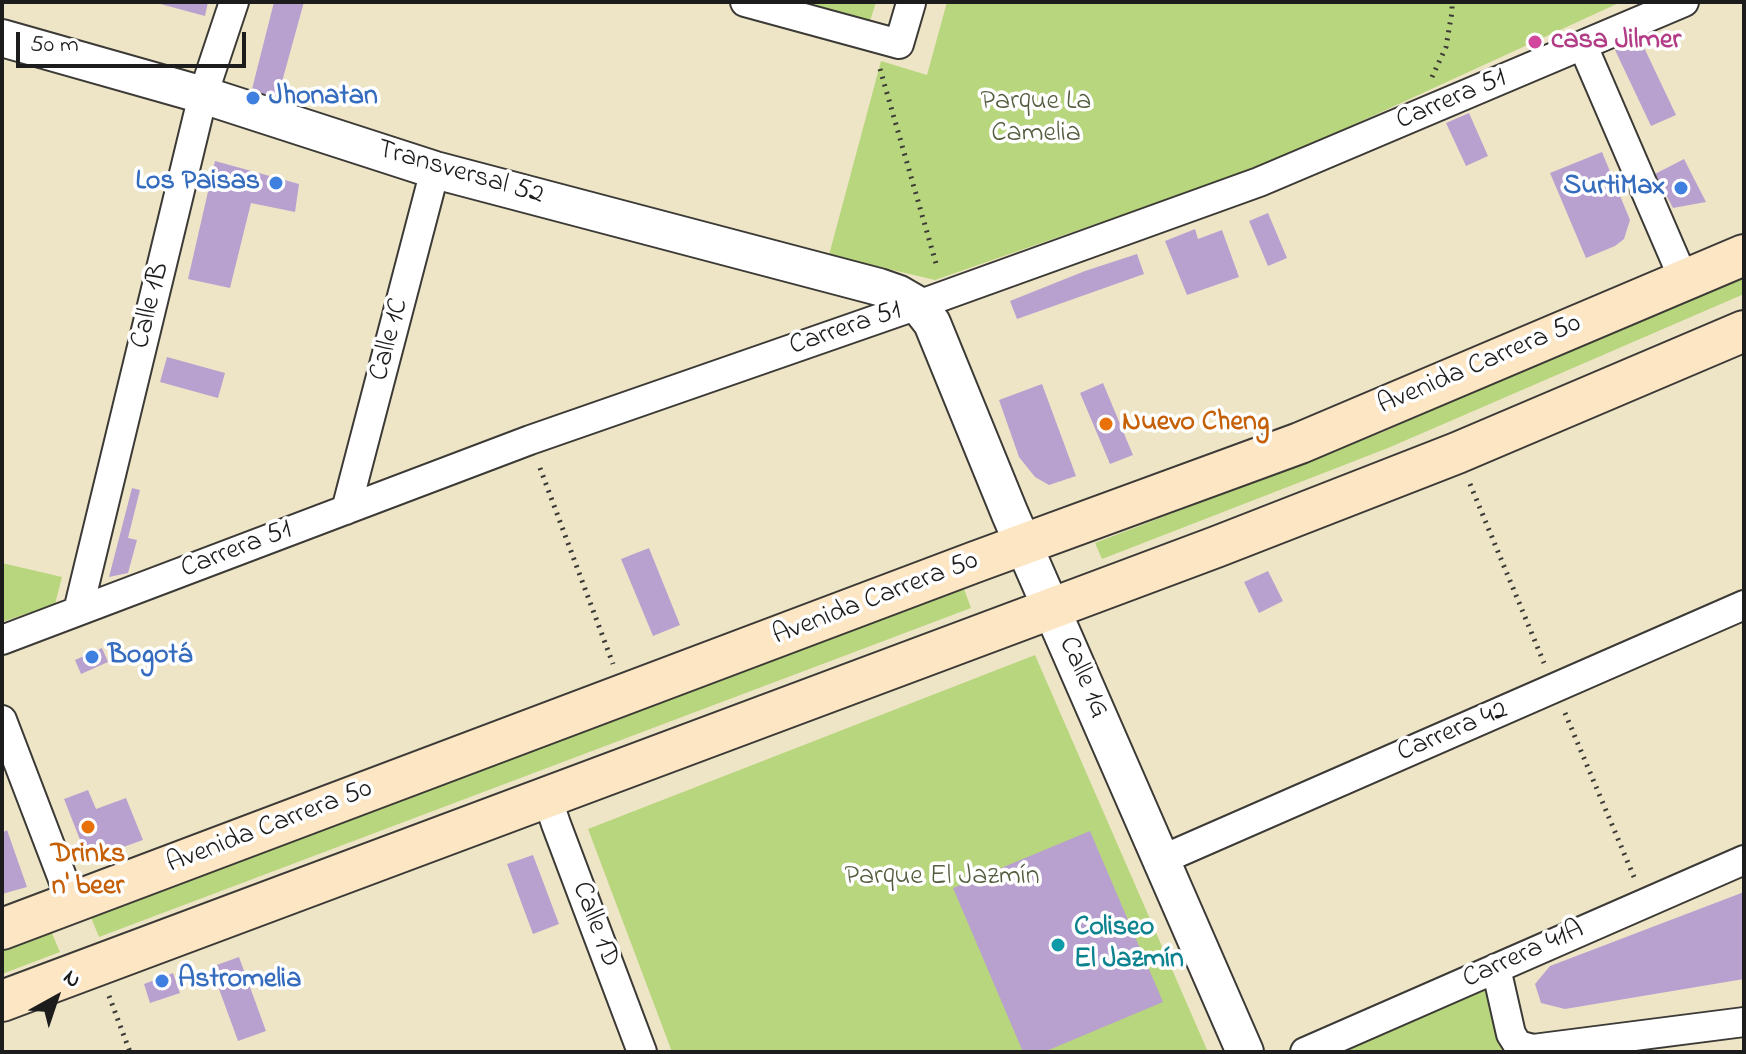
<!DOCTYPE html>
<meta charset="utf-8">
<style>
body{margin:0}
#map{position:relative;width:1746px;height:1054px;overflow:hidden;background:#eee5c7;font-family:"Indie Flower",sans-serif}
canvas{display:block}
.frame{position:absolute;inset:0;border:4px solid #1c1c1c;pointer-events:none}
.north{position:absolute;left:16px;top:958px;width:80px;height:80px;-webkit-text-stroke:6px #fff;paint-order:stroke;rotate:40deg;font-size:22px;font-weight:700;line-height:32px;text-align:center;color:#1c1c1c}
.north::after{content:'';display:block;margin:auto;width:28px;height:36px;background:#1c1c1c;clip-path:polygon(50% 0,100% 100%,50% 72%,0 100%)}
.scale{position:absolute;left:16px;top:32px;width:230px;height:36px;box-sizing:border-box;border:4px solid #1c1c1c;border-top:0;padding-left:10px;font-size:24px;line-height:28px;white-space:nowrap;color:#1c1c1c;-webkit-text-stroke:6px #fff;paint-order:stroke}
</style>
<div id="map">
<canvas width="1746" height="1054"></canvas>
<div class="frame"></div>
<div class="north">N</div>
<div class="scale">50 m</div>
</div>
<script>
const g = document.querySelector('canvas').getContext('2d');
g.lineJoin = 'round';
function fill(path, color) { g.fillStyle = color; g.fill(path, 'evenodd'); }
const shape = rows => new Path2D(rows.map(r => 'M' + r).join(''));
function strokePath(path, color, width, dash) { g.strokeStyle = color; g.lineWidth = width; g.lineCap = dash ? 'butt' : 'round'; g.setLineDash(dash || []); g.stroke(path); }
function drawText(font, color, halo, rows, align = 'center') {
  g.font = font + ' "Indie Flower",sans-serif'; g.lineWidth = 7; g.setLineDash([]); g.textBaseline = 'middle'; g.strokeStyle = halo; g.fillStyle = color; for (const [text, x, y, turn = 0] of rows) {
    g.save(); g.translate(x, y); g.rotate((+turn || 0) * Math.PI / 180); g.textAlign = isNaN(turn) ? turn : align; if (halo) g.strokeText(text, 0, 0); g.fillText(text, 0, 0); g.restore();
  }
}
fill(shape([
 [804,2,876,2,870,21],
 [947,2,1621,2,1268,164,935,280,829,255,881,61,927,75],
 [1744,270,1744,294,1388,448,1102,559,1095,543,1383,432],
 [2,563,62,577,55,604,2,622],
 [964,589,971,608,99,937,90,915],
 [1035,655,1208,1052,672,1052,588,829],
 [51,931,60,952,2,974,2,950],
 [1486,981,1512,1052,1327,1052]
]), '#b8d67d');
fill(shape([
 [153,2,208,2,205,16],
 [274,2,304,2,275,107,249,101],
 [1640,39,1676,115,1651,126,1615,50],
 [1469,113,1488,156,1466,166,1446,123],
 [1602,152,1630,220,1624,239,1615,246,1586,258,1550,173],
 [1684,159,1706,202,1673,208,1655,174],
 [215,161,299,184,295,212,251,203,230,288,188,279],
 [1268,213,1287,258,1268,266,1249,221],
 [1195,229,1198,239,1222,230,1239,277,1187,295,1165,241],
 [1137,254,1144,274,1017,319,1010,301,1085,271],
 [167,357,225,373,218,398,160,382],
 [1103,383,1133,455,1110,464,1080,393],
 [1042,384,1076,476,1049,485,1035,477,1019,457,999,400],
 [132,488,140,490,128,538,137,540,128,573,109,577],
 [649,548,680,625,653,636,621,559],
 [1268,571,1283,601,1259,613,1244,582],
 [102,648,108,662,81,674,75,660],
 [88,790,96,809,126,798,143,840,112,851,110,846,86,855,64,799],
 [7,830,27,887,2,894,2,833],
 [1090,831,1163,1002,1044,1052,1023,1052,953,888],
 [533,855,559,924,533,934,507,864],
 [1744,892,1744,979,1565,1009,1541,1003,1535,984,1550,966],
 [239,957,266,1031,238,1041,211,967],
 [173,973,180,993,150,1003,144,984]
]), '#b9a1cf');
const minor = shape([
 [745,2,899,44,911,3],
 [1583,46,1684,280],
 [346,510,435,170],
 [78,611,203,95,234,2],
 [2,640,530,440,918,305,1259,182,1684,2],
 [2,720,72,903],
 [547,797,556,824,642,1052],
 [1161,860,1744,605],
 [1496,968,1511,1034,1518,1045,1533,1049,1744,1022],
 [1305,1052,1744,860]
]);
const tertiary = shape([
 [2,38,203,95,435,170,879,287,899,294,918,305,932,323,1010,514,1245,1052]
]);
const secondary = shape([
 [2,929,975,562,1300,443,1744,255],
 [2,1001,1216,547,1457,453,1744,331]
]);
strokePath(minor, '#3c3a36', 32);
strokePath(tertiary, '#3c3a36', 40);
strokePath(secondary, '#3c3a36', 44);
strokePath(shape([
 [880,69,937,267],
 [1432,77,1446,47,1452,12,1452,2],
 [540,468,613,664],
 [1470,484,1544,663],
 [1565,713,1634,877],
 [109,996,130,1052]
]), '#3c3a36', 5, [2, 6]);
strokePath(minor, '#fff', 28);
strokePath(tertiary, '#fff', 36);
strokePath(secondary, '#fce6c4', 40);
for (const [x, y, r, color] of [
 [1535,42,8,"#d1479c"],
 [253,98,8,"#3f7fe0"],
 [276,183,8,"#3f7fe0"],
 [1681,188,8,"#3f7fe0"],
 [1106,424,8,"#e8710a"],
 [92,657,8,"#3f7fe0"],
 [88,827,8,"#e8710a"],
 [1058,945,8,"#0f9aa8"],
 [162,981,8,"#3f7fe0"]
]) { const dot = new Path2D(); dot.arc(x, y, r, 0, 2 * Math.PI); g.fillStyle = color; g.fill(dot); strokePath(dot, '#fff', 3); }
drawText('bold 28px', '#b23c85', '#fff', [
 ["casa Jilmer",1551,42]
], 'left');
drawText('bold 28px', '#366cbe', '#fff', [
 ["Jhonatan",269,98],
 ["Los Paisas",260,183,"right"],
 ["SurtiMax",1665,188,"right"],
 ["Bogotá",108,657],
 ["Astromelia",178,981]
], 'left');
drawText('28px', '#1c1c1c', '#fff', [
 ["Carrera 51",1452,101,-23],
 ["Transversal 52",460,174,16],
 ["Calle 1B",152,306,-76],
 ["Carrera 51",846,330,-19],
 ["Calle 1C",391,340,-75],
 ["Avenida Carrera 50",1480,366,-23],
 ["Carrera 51",237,551,-21],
 ["Avenida Carrera 50",876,600,-21],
 ["Calle 1G",1082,678,66],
 ["Carrera 42",1453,733,-23],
 ["Avenida Carrera 50",270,828,-21],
 ["Calle 1D",594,925,69],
 ["Carrera 41A",1524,956,-24]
]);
drawText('28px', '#535d3e', '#fff', [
 ["Parque La",1036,103],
 ["Camelia",1036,135],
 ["Parque El Jazmín",942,878]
]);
drawText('bold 28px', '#c56008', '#fff', [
 ["Nuevo Cheng",1122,424],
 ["Drinks",88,856,"center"],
 ["n' beer",88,888,"center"]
], 'left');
drawText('bold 28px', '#0d838f', '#fff', [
 ["Coliseo",1074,929],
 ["El Jazmín",1074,961]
], 'left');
</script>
